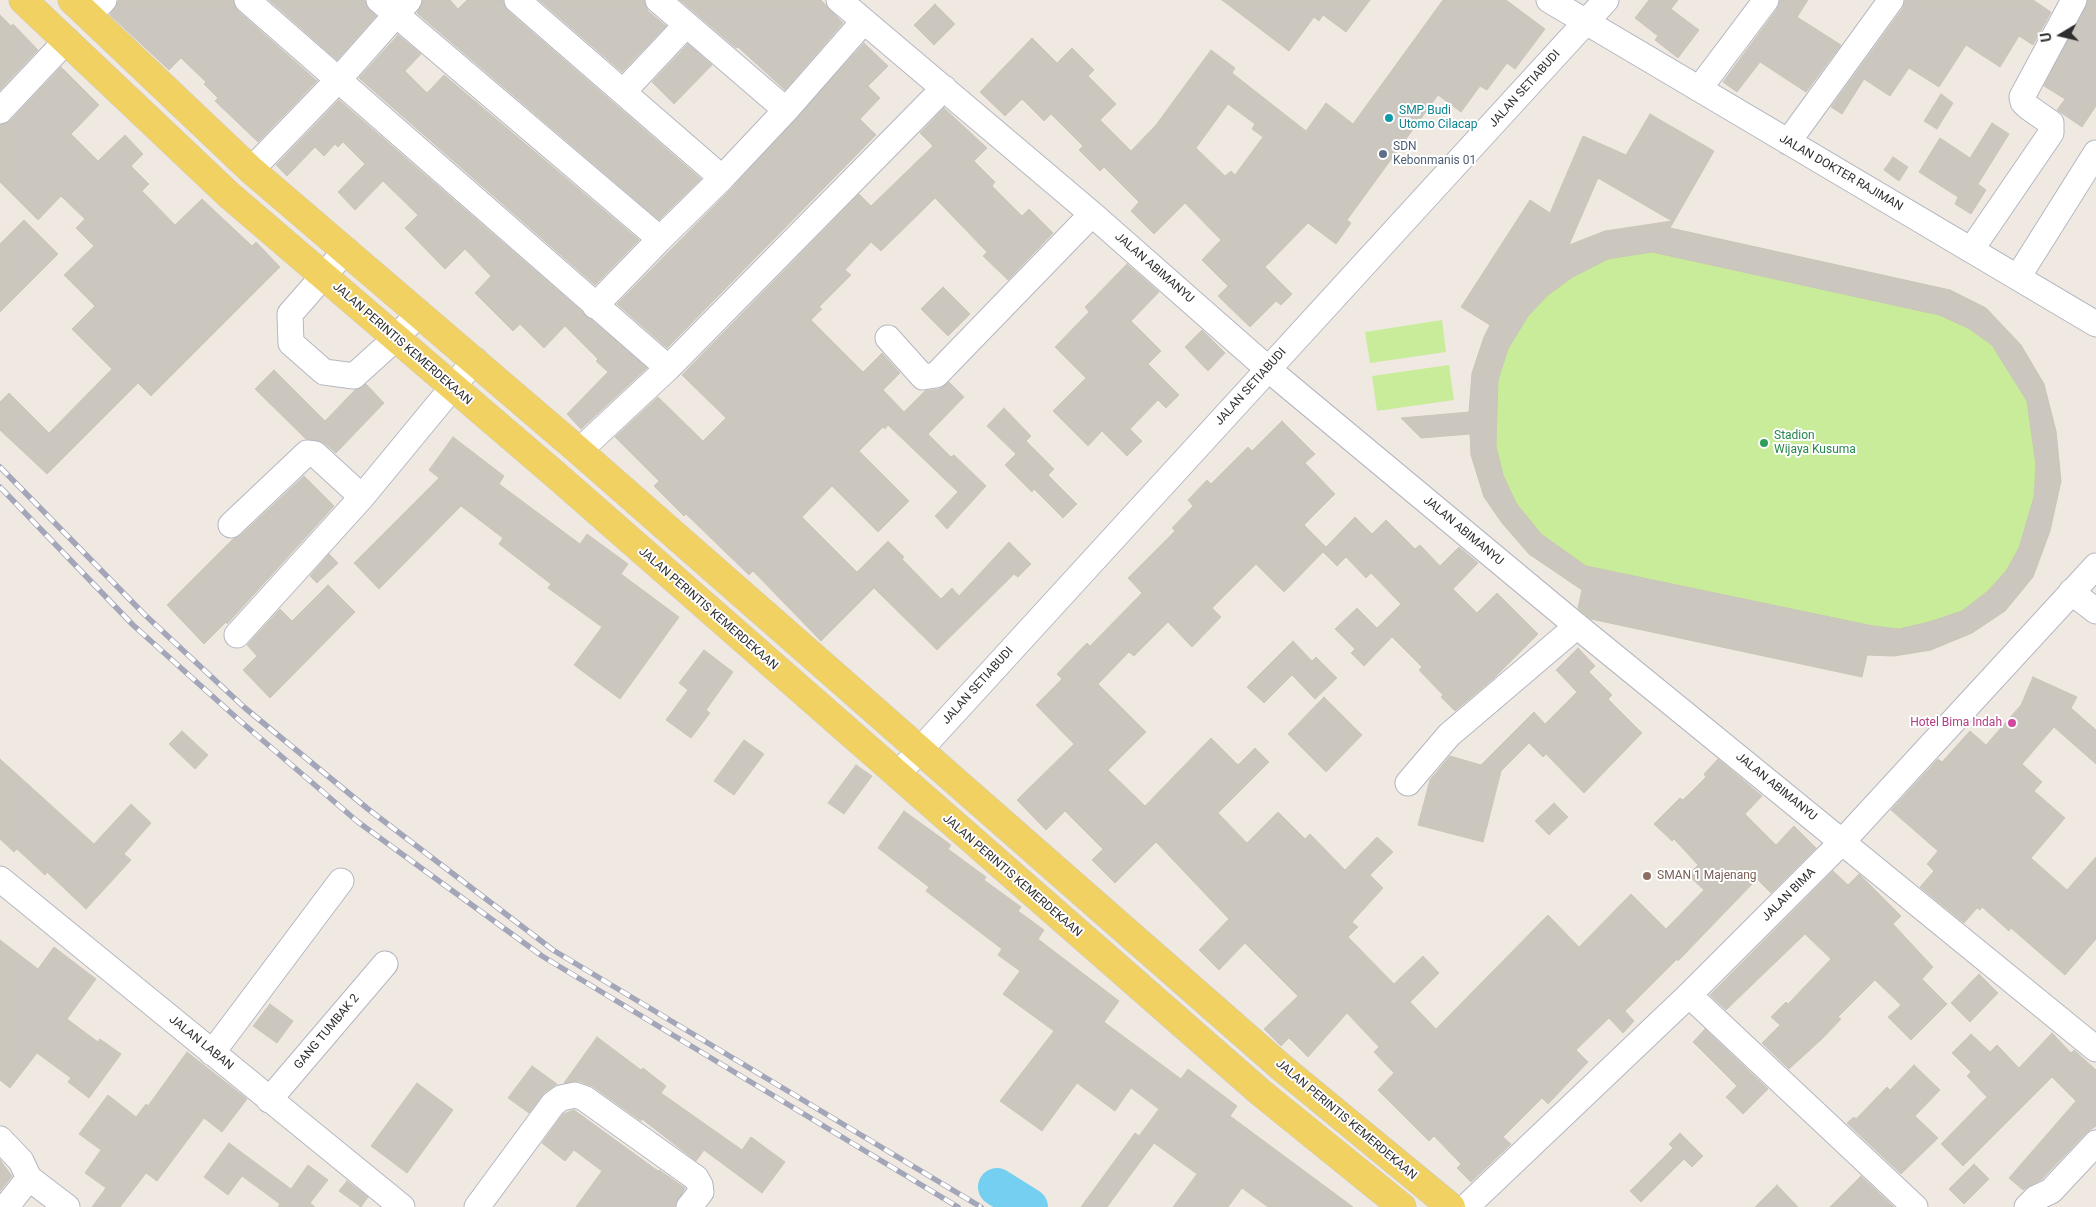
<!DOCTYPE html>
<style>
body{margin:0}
#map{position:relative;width:2096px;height:1207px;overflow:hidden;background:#efe9e1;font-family:Roboto,sans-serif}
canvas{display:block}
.north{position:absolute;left:2036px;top:10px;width:50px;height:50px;-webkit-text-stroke:4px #fff;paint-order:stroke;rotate:261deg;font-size:14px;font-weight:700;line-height:20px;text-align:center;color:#2e2e2e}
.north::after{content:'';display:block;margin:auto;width:18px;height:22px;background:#2e2e2e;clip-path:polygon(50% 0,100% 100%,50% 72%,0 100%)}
</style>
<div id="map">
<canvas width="2096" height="1207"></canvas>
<div class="north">U</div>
</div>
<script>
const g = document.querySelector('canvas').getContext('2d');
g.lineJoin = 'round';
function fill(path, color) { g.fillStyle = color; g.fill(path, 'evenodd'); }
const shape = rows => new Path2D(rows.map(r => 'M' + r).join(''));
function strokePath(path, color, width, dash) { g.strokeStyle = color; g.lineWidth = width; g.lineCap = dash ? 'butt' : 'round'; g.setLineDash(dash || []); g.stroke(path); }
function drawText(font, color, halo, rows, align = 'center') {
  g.font = font + ' Roboto,sans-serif'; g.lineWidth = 4; g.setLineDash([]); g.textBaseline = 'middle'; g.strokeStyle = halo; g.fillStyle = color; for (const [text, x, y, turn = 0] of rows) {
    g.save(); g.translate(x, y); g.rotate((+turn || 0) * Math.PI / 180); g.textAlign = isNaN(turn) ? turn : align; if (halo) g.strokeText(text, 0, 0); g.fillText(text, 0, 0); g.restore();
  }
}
fill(shape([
 [1653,224,1950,290,1986,308,2021,345,2044,384,2056,431,2061,481,2050,531,2033,577,2005,611,1972,633,1931,650,1894,656,1867,655,1862,677,1576,616,1582,590,1529,554,1502,523,1484,497,1471,455,1469,409,1472,373,1484,337,1504,300],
 [1442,320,1446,352,1370,363,1365,332],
 [1449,365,1454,400,1377,411,1372,376]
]), '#c9ec9a');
strokePath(shape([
 [997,1187,1029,1207]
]), '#75cff0', 38);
const building = shape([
 [119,0,233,0,238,11,317,81,258,142,215,101,218,98,204,84,206,82,181,58,169,70,110,15,119,0],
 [269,0,365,0,366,5,376,16,337,60,269,0],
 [423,0,450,0,458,9,467,0,503,0,508,11,701,179,659,220,417,13,423,0],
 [539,0,644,0,648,11,666,26,622,72,539,0],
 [680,0,821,0,843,23,785,90,738,47,736,48,680,0],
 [1222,0,1370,0,1346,32,1323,15,1319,21,1314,17,1289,51,1222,0],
 [1443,0,1506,0,1545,29,1515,69,1507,63,1487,90,1480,86,1461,112,1438,95,1347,220,1351,223,1336,244,1308,223,1265,267,1292,294,1281,305,1276,301,1250,327,1218,296,1228,286,1202,260,1221,240,1185,203,1154,234,1131,211,1139,202,1104,167,1100,171,1079,150,1083,146,1051,114,1044,121,1022,99,1005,116,980,92,1032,38,1057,63,1072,48,1094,70,1088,76,1116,104,1100,120,1131,151,1156,125,1211,50,1235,68,1232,73,1306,131,1326,103,1353,124,1443,0],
 [1228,104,1255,124,1252,129,1263,137,1235,175,1231,171,1225,176,1196,148,1228,104],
 [1649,0,1678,0,1671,9,1699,30,1678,58,1655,40,1658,36,1635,18,1649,0],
 [1780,0,1808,0,1797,17,1841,45,1806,92,1760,62,1737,92,1723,82,1777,9,1780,0],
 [1905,0,2033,0,2051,12,2033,45,2019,36,2000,67,1966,45,1939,87,1909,68,1890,96,1864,79,1842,114,1831,107,1903,8,1905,0],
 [2088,0,2096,0,2096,106,2082,127,2057,110,2065,99,2044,86,2088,0],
 [935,4,955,24,934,45,914,25,935,4],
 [0,15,11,26,13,24,38,50,0,90,0,15],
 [398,35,421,54,405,71,427,93,444,75,639,240,595,285,359,78,398,35],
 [864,43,888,66,868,86,880,98,860,119,876,135,667,348,617,304,732,188,864,43],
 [688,44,712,65,674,104,652,82,688,44],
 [61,67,99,105,71,134,98,161,125,135,143,154,131,166,149,184,142,191,175,225,202,199,252,246,256,242,280,267,151,396,138,383,47,474,0,430,0,402,9,393,49,433,112,369,72,329,95,306,64,275,94,246,76,228,85,219,61,196,38,220,0,182,0,125,10,121,61,67],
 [1941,94,1953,103,1937,129,1924,121,1941,94],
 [339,100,647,368,581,429,567,414,608,372,596,361,598,359,565,326,544,348,520,324,513,331,475,293,491,276,465,249,445,269,405,228,418,215,383,181,355,210,338,192,365,164,343,142,338,147,335,144,324,156,315,147,287,176,276,165,339,100],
 [944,108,987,148,974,161,995,182,992,186,1022,216,1029,209,1053,233,1008,280,983,256,987,252,935,198,881,251,871,242,845,270,851,275,819,307,822,309,811,320,863,372,882,353,900,373,883,390,904,412,925,391,939,389,949,382,964,397,928,434,951,457,954,455,986,486,947,529,935,516,958,492,888,425,885,429,883,427,859,451,909,501,878,532,832,486,802,517,857,572,888,541,904,557,902,559,941,599,952,588,959,596,1009,542,1031,564,1018,577,1014,574,937,650,874,588,821,641,753,571,749,575,686,514,684,516,654,486,659,481,615,437,658,397,703,441,726,418,682,375,859,194,871,206,933,146,920,133,944,108],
 [1650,114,1714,151,1670,228,1950,290,1986,308,2021,345,2044,384,2056,431,2061,481,2050,531,2033,577,2005,611,1972,633,1931,650,1894,656,1867,655,1862,677,1591,619,1578,608,1582,590,1529,554,1502,523,1484,497,1471,455,1470,434,1421,438,1401,418,1469,412,1472,373,1484,337,1490,325,1461,307,1530,200,1550,213,1583,136,1626,155,1650,114],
 [1598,178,1672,221,1605,231,1569,245,1598,178],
 [1652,252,1939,315,1968,328,1992,345,2027,401,2036,465,2034,497,2019,548,2006,571,1988,591,1962,611,1929,622,1899,629,1873,626,1586,566,1541,534,1516,503,1503,475,1496,446,1498,380,1508,349,1528,316,1547,296,1571,278,1608,259,1652,252],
 [1992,123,2009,134,1978,184,1986,190,1971,214,1955,204,1958,197,1919,172,1940,138,1970,158,1992,123],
 [1893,157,1908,167,1899,181,1884,170,1893,157],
 [24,220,58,254,0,312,0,244,24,220],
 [1127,264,1159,292,1131,321,1161,351,1148,364,1179,395,1166,408,1158,400,1130,429,1142,441,1127,456,1102,431,1088,446,1053,411,1086,378,1055,347,1089,312,1085,307,1127,264],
 [943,287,970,314,948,336,921,309,943,287],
 [1202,330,1225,353,1208,371,1185,347,1202,330],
 [274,370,325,421,355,390,366,384,384,403,336,453,324,443,306,439,255,389,274,370],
 [1004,408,1031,436,1026,441,1054,469,1048,475,1077,504,1063,518,1034,489,1032,492,1005,465,1016,454,987,426,1004,408],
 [1282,421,1315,454,1305,463,1335,494,1304,525,1326,547,1355,517,1372,534,1386,520,1415,549,1420,545,1440,566,1459,547,1478,563,1453,589,1477,613,1497,593,1538,634,1494,678,1455,711,1441,697,1443,695,1419,670,1422,667,1392,637,1364,666,1351,653,1355,649,1335,629,1357,608,1377,628,1401,604,1371,573,1366,578,1346,557,1337,566,1323,552,1284,592,1256,564,1212,608,1221,617,1192,647,1168,622,1134,656,1129,652,1098,684,1146,732,1108,770,1145,806,1211,738,1238,765,1255,748,1269,762,1218,813,1247,843,1278,812,1305,839,1310,834,1345,870,1377,837,1393,852,1370,875,1383,888,1352,922,1358,927,1348,937,1394,984,1423,956,1439,973,1410,1002,1436,1029,1548,915,1579,947,1631,894,1666,929,1704,890,1688,875,1698,865,1674,839,1672,841,1654,824,1680,798,1683,800,1706,777,1704,774,1718,759,1762,796,1745,814,1776,845,1794,826,1816,848,1771,893,1757,879,1678,961,1677,959,1625,1011,1634,1021,1623,1033,1609,1018,1576,1050,1588,1062,1548,1104,1542,1098,1503,1137,1511,1144,1471,1182,1457,1168,1461,1164,1434,1136,1429,1141,1378,1090,1394,1073,1374,1052,1379,1047,1347,1013,1308,1057,1289,1038,1281,1046,1264,1029,1298,996,1245,943,1219,970,1199,950,1229,919,1156,842,1115,883,1092,860,1103,849,1065,811,1046,830,1017,800,1074,744,1036,705,1062,679,1057,674,1087,643,1090,646,1142,593,1128,578,1175,531,1172,528,1193,506,1188,500,1207,480,1211,484,1248,447,1252,451,1282,421],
 [453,437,504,476,499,484,580,544,587,534,628,564,621,574,679,617,620,699,574,665,602,627,548,588,551,584,499,544,503,538,461,506,379,589,354,563,439,478,429,470,453,437],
 [304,476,334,506,227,624,226,622,204,644,167,605,233,539,241,535,304,476],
 [329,554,338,563,317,583,310,576,329,554],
 [328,585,355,612,270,698,243,670,257,656,247,645,280,609,292,621,328,585],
 [1293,641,1312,661,1316,657,1337,678,1315,699,1292,675,1264,703,1247,687,1293,641],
 [1578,648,1595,666,1589,672,1612,695,1608,699,1642,733,1584,793,1546,754,1543,757,1529,743,1501,771,1483,842,1418,825,1430,780,1450,756,1481,765,1534,712,1545,724,1577,692,1556,670,1578,648],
 [704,650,733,672,706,710,710,713,691,738,666,720,688,690,679,683,704,650],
 [2033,677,2077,697,2071,708,2096,730,2096,764,2054,727,2022,764,2042,782,2034,791,2065,818,2031,858,2067,890,2096,857,2096,939,2065,975,2011,928,2009,931,1982,907,1980,910,1977,908,1964,923,1920,887,1934,871,1927,864,1938,851,1891,810,1938,759,1942,762,1970,731,1986,745,2021,705,2033,677],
 [1324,697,1362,735,1326,772,1288,734,1324,697],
 [182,731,208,755,195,769,169,744,182,731],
 [744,740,764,754,734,795,714,781,744,740],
 [0,759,94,844,131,804,151,823,124,854,131,860,86,909,47,872,45,875,17,849,14,852,0,839,0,759],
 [856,765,872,776,844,814,828,803,856,765],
 [1554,803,1568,817,1549,835,1535,821,1554,803],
 [904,811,951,845,948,849,986,877,984,880,1021,907,1018,911,1044,930,1038,939,1119,1001,1104,1022,1181,1079,1188,1069,1237,1106,1230,1116,1353,1207,1268,1207,1242,1188,1228,1207,1173,1207,1197,1174,1154,1143,1107,1207,1081,1207,1135,1133,1139,1136,1159,1109,1131,1088,1115,1111,1077,1083,1042,1131,1000,1101,1054,1031,1003,994,1020,971,998,955,1002,949,926,891,929,887,878,848,904,811],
 [1833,871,1848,885,1859,874,1901,916,1893,924,1933,967,1922,979,1947,1004,1911,1040,1888,1017,1901,1005,1875,980,1838,1017,1841,1019,1823,1038,1789,1069,1762,1043,1780,1025,1771,1017,1786,1002,1788,1004,1831,959,1805,934,1726,1010,1710,995,1833,871],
 [0,940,38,969,54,947,96,979,67,1019,98,1042,100,1039,121,1054,89,1098,68,1082,71,1078,37,1053,10,1088,0,1080,0,940],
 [1979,974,1998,993,1970,1022,1951,1003,1979,974],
 [270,1004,293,1021,277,1043,253,1026,270,1004],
 [1705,1029,1768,1089,1743,1114,1726,1097,1737,1086,1693,1042,1705,1029],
 [2052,1033,2071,1053,2074,1050,2096,1070,2096,1126,2086,1133,2042,1179,2023,1190,2009,1178,2076,1101,2052,1077,1963,1166,1941,1144,1987,1097,1967,1076,1971,1072,1952,1053,1971,1034,1990,1052,1997,1045,2019,1068,2052,1033],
 [597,1037,641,1070,643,1068,666,1086,661,1093,742,1150,751,1137,785,1162,762,1193,704,1150,696,1161,642,1119,641,1121,592,1086,579,1081,564,1083,597,1037],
 [187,1052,247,1099,222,1132,204,1118,157,1181,146,1173,120,1207,92,1207,106,1188,85,1173,101,1150,79,1134,108,1095,136,1117,146,1104,148,1106,187,1052],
 [1914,1065,1940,1090,1915,1116,1938,1138,1901,1174,1847,1123,1854,1117,1856,1119,1887,1087,1890,1090,1914,1065],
 [532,1066,557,1084,544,1093,529,1113,508,1098,532,1066],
 [417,1083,453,1110,407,1173,371,1146,417,1083],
 [574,1110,658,1171,659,1170,685,1188,675,1207,576,1207,602,1171,574,1150,565,1161,542,1143,563,1114,574,1110],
 [1680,1133,1703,1156,1692,1167,1684,1159,1641,1202,1630,1191,1673,1148,1669,1144,1680,1133],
 [229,1143,291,1189,308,1165,328,1180,310,1203,315,1207,278,1207,280,1204,242,1176,228,1195,204,1177,229,1143],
 [0,1160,12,1176,0,1191,0,1160],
 [1974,1164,1989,1179,1964,1204,1949,1189,1974,1164],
 [1861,1176,1894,1207,1830,1207,1861,1176],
 [347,1181,368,1197,361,1207,339,1191,347,1181],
 [1777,1185,1798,1207,1755,1207,1777,1185]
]);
fill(building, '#cbc7bf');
strokePath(building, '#cbc5ba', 1);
const minor = shape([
 [247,0,668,368,579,451],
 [379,0,660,239,595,306],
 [517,0,722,178,660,239],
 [658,0,786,110,722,178],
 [839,0,1092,214,1268,369,1577,626,2096,1049],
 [1549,0,2096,324],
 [89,16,104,0],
 [1699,89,1766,0],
 [623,92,686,25],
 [786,110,864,21],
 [0,111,67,40],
 [1788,142,1891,0],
 [251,170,339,79,409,0],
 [346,250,290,314,291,343,324,372,354,376,396,338,419,313],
 [1971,250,2051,133,2051,123,2028,107,2023,102,2022,97,2074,0],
 [2018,277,2096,153],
 [888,338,923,377,936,375,1092,214],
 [668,368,944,88],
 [231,525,307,453,315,454,362,497],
 [2071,592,2096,611],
 [237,635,362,497,475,360],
 [897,775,1606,0],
 [1408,783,1449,735,1577,626],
 [0,879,402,1207],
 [1689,995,1915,1207],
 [212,1053,341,881],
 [269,1100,385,964],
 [0,1139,21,1161,29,1178,67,1207],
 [6,1207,29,1178],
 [477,1207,553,1104,561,1098,575,1095,584,1098,696,1178,700,1185,701,1192,689,1207],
 [1466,1207,1689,995,1842,842,2096,566],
 [2027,1207,2036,1198,2051,1191,2096,1143]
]);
const major = shape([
 [23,0,229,195,557,476,1260,1092,1402,1207],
 [72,0,251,170,579,451,1281,1067,1451,1207]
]);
strokePath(minor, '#b4b7c1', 27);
strokePath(major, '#c9c9c9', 29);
strokePath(minor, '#fff', 25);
strokePath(major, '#f2d163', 28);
const rail = shape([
 [0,467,145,615,245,708,368,809,553,950,981,1207],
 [0,487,133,625,239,720,358,822,542,956,958,1207]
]);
strokePath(rail, '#a3a6b8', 5.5);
strokePath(rail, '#fff', 4, [11]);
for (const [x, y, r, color] of [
 [1389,118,5,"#0f9aa8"],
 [1383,154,5,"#5c6f8a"],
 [1764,443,5,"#2e9e5b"],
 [2012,723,5,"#d1479c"],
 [1647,876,5,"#8d6e63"]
]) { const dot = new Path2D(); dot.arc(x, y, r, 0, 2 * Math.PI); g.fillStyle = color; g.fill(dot); strokePath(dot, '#fff', 2); }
drawText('12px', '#2e2e2e', '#fff', [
 ["JALAN SETIABUDI",1525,89,-48],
 ["JALAN DOKTER RAJIMAN",1841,173,30],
 ["JALAN ABIMANYU",1154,268,41],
 ["JALAN PERINTIS KEMERDEKAAN",402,344,41],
 ["JALAN SETIABUDI",1251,387,-48],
 ["JALAN ABIMANYU",1463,531,40],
 ["JALAN PERINTIS KEMERDEKAAN",708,609,41],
 ["JALAN SETIABUDI",978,686,-48],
 ["JALAN ABIMANYU",1776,787,39],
 ["JALAN PERINTIS KEMERDEKAAN",1012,876,41],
 ["JALAN BIMA",1789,895,-45],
 ["GANG TUMBAK 2",327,1032,-50],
 ["JALAN LABAN",201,1043,39],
 ["JALAN PERINTIS KEMERDEKAAN",1346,1120,40]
]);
drawText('12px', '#0d838f', '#fff', [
 ["SMP Budi",1399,111],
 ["Utomo Cilacap",1399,125]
], 'left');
drawText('12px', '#4e5e75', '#fff', [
 ["SDN",1393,147],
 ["Kebonmanis 01",1393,161]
], 'left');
drawText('12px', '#27864d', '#fff', [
 ["Stadion",1774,436],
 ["Wijaya Kusuma",1774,450]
], 'left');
drawText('12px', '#b23c85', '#fff', [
 ["Hotel Bima Indah",2002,723]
], 'right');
drawText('12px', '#785e54', '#fff', [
 ["SMAN 1 Majenang",1657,876]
], 'left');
</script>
